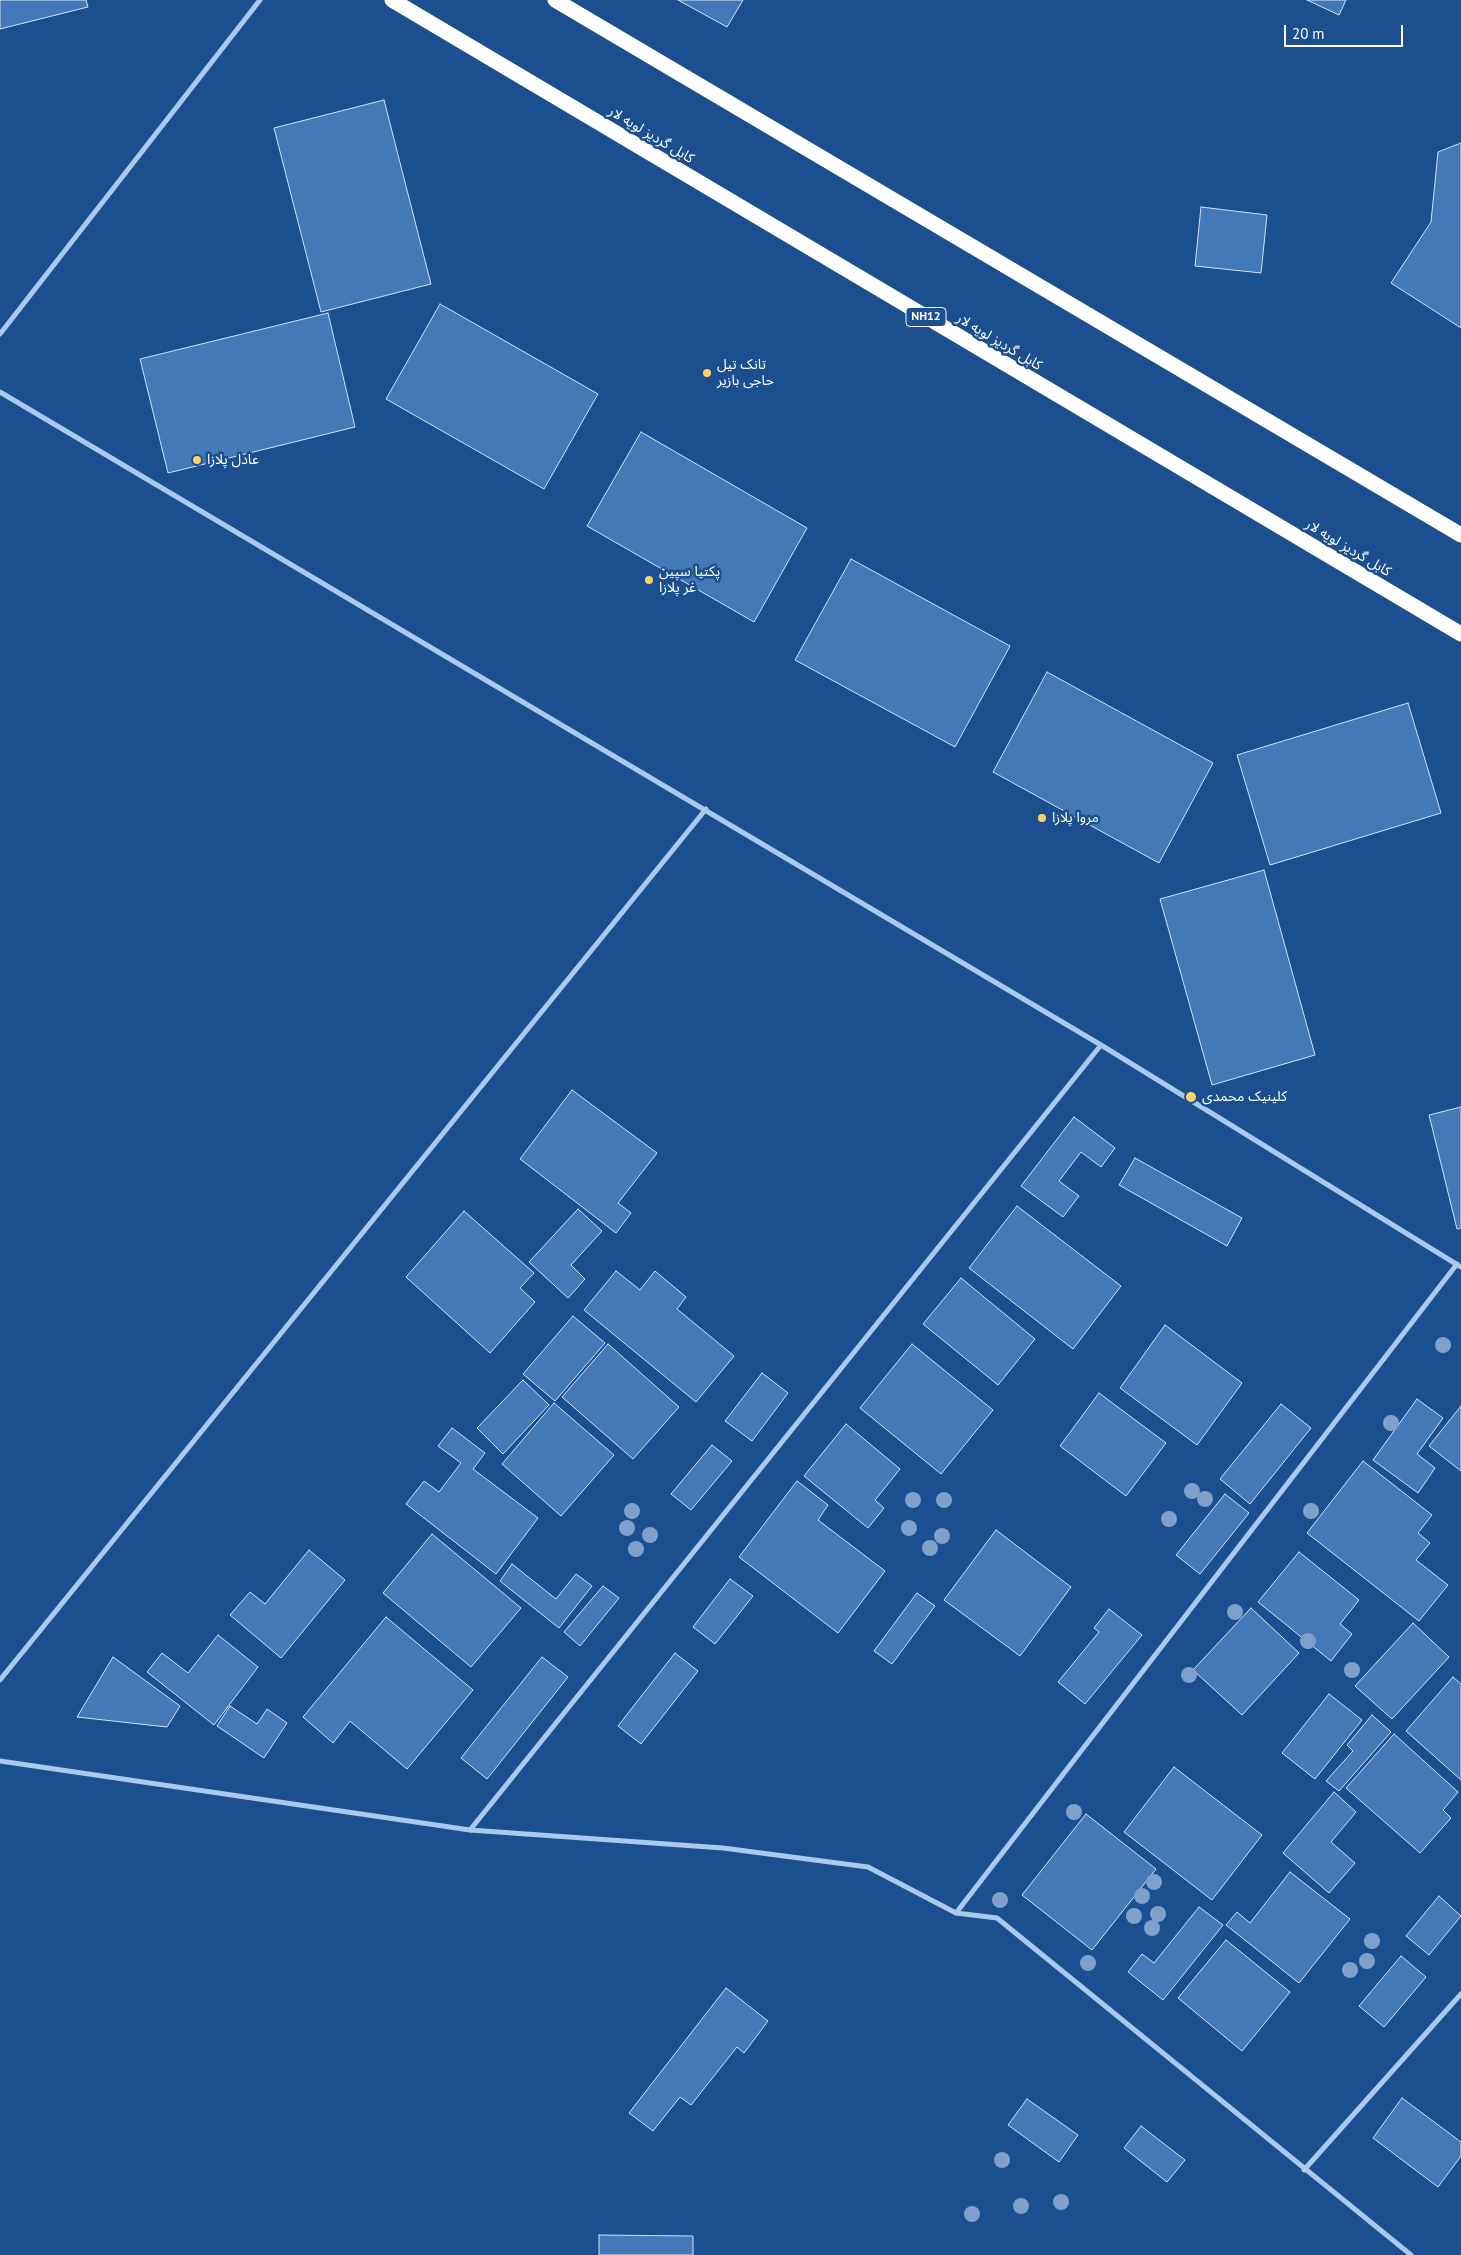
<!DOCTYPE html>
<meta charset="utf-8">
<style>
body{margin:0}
#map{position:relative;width:1461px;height:2255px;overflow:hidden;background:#1b4f8f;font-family:"PT Sans",sans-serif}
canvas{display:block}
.scale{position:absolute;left:1284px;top:25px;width:119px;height:22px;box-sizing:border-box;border:2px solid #fff;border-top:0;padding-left:6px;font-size:15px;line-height:18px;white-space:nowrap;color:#fff;-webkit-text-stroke:4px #1b4f8f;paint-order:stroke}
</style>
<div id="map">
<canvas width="1461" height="2255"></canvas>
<div class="scale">20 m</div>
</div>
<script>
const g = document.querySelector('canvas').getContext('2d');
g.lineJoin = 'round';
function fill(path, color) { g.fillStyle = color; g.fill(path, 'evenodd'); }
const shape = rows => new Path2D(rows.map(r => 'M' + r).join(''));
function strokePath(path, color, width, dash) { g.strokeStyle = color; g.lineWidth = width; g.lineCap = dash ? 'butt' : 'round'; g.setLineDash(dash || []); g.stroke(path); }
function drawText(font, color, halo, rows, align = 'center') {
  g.font = font + ' "PT Sans","Noto Sans Arabic",sans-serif'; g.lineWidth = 5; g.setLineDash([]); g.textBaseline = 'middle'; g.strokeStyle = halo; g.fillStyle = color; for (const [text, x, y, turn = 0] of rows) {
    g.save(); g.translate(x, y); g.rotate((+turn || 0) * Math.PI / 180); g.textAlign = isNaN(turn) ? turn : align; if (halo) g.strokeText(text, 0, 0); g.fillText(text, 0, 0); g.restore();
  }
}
const building = shape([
 [0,0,86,0,88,7,0,29,0,0],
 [678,0,743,0,727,27,678,0],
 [1307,0,1346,0,1339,15,1307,0],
 [384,100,431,284,321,312,274,128,384,100],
 [1461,143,1461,328,1391,283,1431,222,1438,152,1461,143],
 [1201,207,1267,215,1261,273,1195,266,1201,207],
 [440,304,598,394,544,489,386,399,440,304],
 [328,313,355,427,168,473,140,359,328,313],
 [641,432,807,528,754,622,587,526,641,432],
 [851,559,1010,646,955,747,795,660,851,559],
 [1047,672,1213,763,1159,863,993,772,1047,672],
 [1408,703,1441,813,1270,865,1237,755,1408,703],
 [1264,870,1315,1055,1212,1085,1160,899,1264,870],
 [572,1090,657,1153,618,1203,631,1213,616,1233,520,1159,572,1090],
 [1461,1107,1461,1228,1457,1229,1429,1115,1461,1107],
 [1074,1117,1115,1148,1101,1167,1081,1152,1059,1181,1079,1196,1063,1217,1021,1186,1074,1117],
 [1135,1158,1242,1218,1227,1246,1119,1185,1135,1158],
 [1017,1206,1121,1286,1073,1349,969,1268,1017,1206],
 [578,1209,602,1231,571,1265,585,1279,568,1298,529,1262,578,1209],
 [464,1211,534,1273,520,1288,535,1302,490,1353,406,1277,464,1211],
 [616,1271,640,1290,655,1271,686,1297,677,1309,734,1356,696,1402,584,1310,616,1271],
 [961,1278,1035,1339,998,1385,923,1324,961,1278],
 [573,1316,605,1343,555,1401,523,1374,573,1316],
 [1165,1325,1242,1383,1197,1445,1120,1388,1165,1325],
 [608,1344,679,1407,633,1459,562,1397,608,1344],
 [912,1344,993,1410,941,1474,860,1408,912,1344],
 [762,1373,788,1393,752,1441,725,1421,762,1373],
 [523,1380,549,1405,503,1454,477,1428,523,1380],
 [1099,1393,1166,1443,1126,1496,1060,1446,1099,1393],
 [1417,1399,1443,1418,1417,1454,1435,1468,1418,1493,1373,1460,1417,1399],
 [554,1403,614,1455,561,1516,502,1464,554,1403],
 [1281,1404,1311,1428,1250,1504,1220,1479,1281,1404],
 [1461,1406,1461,1471,1429,1446,1461,1406],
 [846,1424,900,1469,875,1500,884,1508,868,1528,804,1476,846,1424],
 [452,1428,485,1453,473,1469,538,1518,496,1574,406,1504,424,1481,439,1492,461,1463,438,1446,452,1428],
 [712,1445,732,1461,691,1510,671,1494,712,1445],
 [1363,1461,1432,1515,1418,1533,1430,1543,1416,1560,1448,1585,1419,1621,1307,1533,1363,1461],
 [797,1481,828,1505,818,1520,885,1571,838,1633,739,1557,797,1481],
 [1225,1494,1249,1513,1200,1574,1176,1555,1225,1494],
 [996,1530,1071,1587,1020,1656,944,1600,996,1530],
 [432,1534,521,1608,471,1667,383,1593,432,1534],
 [309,1550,345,1580,281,1658,230,1615,250,1592,265,1604,309,1550],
 [1299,1552,1359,1600,1340,1624,1352,1634,1331,1661,1258,1602,1299,1552],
 [512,1564,556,1599,576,1574,592,1586,559,1628,500,1581,512,1564],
 [730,1579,753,1596,715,1644,693,1627,730,1579],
 [603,1586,619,1598,580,1646,564,1632,603,1586],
 [917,1593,935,1606,892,1664,874,1651,917,1593],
 [1251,1608,1299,1653,1242,1715,1193,1670,1251,1608],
 [1109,1609,1142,1635,1085,1704,1058,1682,1099,1632,1094,1628,1109,1609],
 [386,1617,473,1690,407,1769,350,1721,333,1743,303,1717,386,1617],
 [1413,1623,1449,1657,1392,1719,1355,1686,1413,1623],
 [218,1635,258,1667,214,1725,147,1672,162,1653,188,1673,218,1635],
 [675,1653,698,1671,641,1744,618,1726,675,1653],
 [113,1657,180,1706,167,1727,77,1717,113,1657],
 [542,1657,568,1677,487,1779,461,1758,542,1657],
 [1453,1677,1461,1684,1461,1780,1406,1731,1453,1677],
 [1329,1694,1362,1720,1315,1779,1282,1753,1329,1694],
 [230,1706,257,1724,267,1709,287,1723,264,1758,217,1726,230,1706],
 [1372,1715,1391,1732,1339,1791,1326,1781,1353,1751,1347,1745,1372,1715],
 [1394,1734,1458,1792,1443,1810,1451,1818,1420,1853,1346,1788,1394,1734],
 [1174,1767,1262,1835,1212,1900,1124,1832,1174,1767],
 [1334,1792,1356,1812,1331,1842,1355,1863,1329,1893,1283,1853,1334,1792],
 [1086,1814,1156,1869,1092,1950,1022,1895,1086,1814],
 [1290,1872,1350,1919,1299,1983,1226,1925,1237,1912,1250,1923,1290,1872],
 [1439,1896,1461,1916,1429,1955,1406,1936,1439,1896],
 [1199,1907,1223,1925,1163,2000,1128,1972,1142,1954,1154,1963,1199,1907],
 [1226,1940,1290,1992,1242,2051,1178,1998,1226,1940],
 [1401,1956,1426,1977,1384,2027,1359,2006,1401,1956],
 [726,1988,768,2021,744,2053,737,2047,691,2105,680,2097,653,2131,629,2113,726,1988],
 [1402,2098,1461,2142,1461,2156,1438,2187,1373,2138,1402,2098],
 [1027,2099,1078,2135,1059,2162,1008,2125,1027,2099],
 [1141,2126,1185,2160,1167,2182,1124,2148,1141,2126],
 [599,2235,693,2236,693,2255,599,2255,599,2235]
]);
fill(building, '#4478b7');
strokePath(building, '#cfe3fa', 1);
strokePath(shape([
 [0,334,260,0],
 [0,392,1101,1045,1461,1267],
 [0,1680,706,809],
 [0,1761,470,1830,723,1848,868,1867,956,1913,997,1918,1411,2255],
 [470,1830,1101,1045],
 [956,1913,1457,1264],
 [1304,2170,1461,1994]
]), '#a9c9ee', 5);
strokePath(shape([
 [392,0,1461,634],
 [555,0,1461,535]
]), '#fff', 15);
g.fillStyle = '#7ea0ca';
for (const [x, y] of [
 [1443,1345],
 [1391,1423],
 [1192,1491],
 [1205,1499],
 [913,1500],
 [944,1500],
 [632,1511],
 [1311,1511],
 [1169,1519],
 [627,1528],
 [909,1528],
 [650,1535],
 [942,1536],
 [930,1548],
 [636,1549],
 [1235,1612],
 [1308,1641],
 [1352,1670],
 [1189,1675],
 [1074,1812],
 [1154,1882],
 [1142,1896],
 [1000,1900],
 [1158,1914],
 [1134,1916],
 [1152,1928],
 [1372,1941],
 [1367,1961],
 [1088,1963],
 [1350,1970],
 [1002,2160],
 [1061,2202],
 [1021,2206],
 [972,2214]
]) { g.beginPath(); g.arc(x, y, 8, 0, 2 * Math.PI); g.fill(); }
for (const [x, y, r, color] of [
 [707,373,5,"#ffd166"],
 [197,460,5,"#ffd166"],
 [649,580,5,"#ffd166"],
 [1042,818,5,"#ffd166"],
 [1191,1097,6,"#ffd166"]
]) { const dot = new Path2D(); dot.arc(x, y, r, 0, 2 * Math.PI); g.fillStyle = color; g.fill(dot); strokePath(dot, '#1b4f8f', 2); }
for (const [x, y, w] of [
 [926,317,40]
]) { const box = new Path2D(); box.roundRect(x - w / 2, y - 9.5, w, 19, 4); g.fillStyle = '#1b4f8f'; g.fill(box); strokePath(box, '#fff', 1); }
drawText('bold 12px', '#fff', null, [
 ["NH12",926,317]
]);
drawText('14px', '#fff', '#1b4f8f', [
 ["کابل گردیز لویه لار",651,135,31],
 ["کابل گردیز لویه لار",999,342,31],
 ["کابل گردیز لویه لار",1348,548,31]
]);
drawText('14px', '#fff', '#1b4f8f', [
 ["تانک تیل",717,365],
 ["حاجی بازیر",717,381],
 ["عادل پلازا",207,460],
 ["پکتیا سپین",659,572],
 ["غر پلازا",659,588],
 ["مروا پلازا",1052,818],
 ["کلینیک محمدی",1202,1097]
], 'left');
</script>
